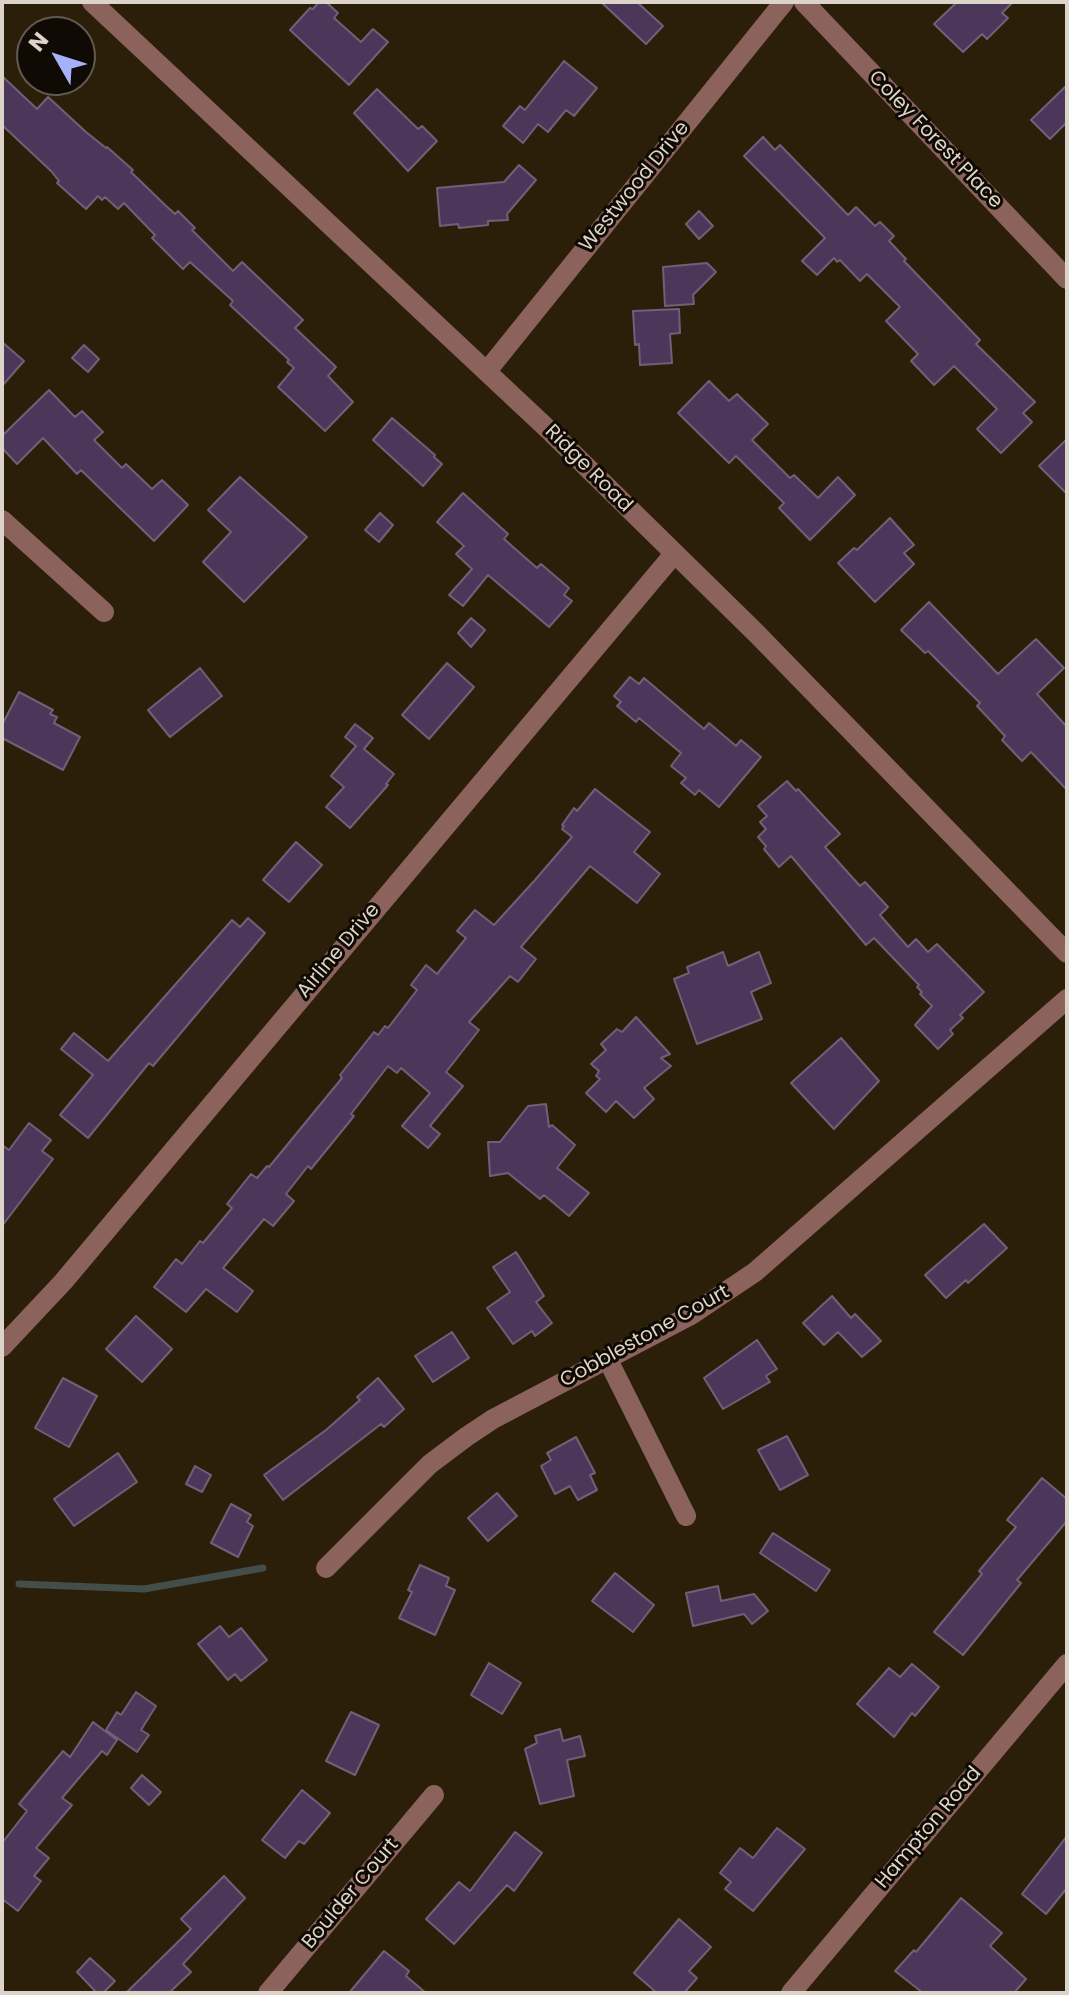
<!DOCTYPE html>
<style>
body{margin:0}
#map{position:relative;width:1069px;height:1995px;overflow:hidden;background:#2b1f0a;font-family:Poppins,sans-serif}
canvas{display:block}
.frame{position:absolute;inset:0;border:4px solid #dcd4c8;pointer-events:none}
.north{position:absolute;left:16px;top:16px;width:80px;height:80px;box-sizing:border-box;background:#0f0a03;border:2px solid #615b52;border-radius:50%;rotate:309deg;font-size:22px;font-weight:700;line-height:32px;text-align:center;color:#dcd4c8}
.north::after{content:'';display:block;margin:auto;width:28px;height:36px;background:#a6b1fc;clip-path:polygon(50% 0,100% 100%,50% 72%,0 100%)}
</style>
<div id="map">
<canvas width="1069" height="1995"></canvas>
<div class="frame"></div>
<div class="north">N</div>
</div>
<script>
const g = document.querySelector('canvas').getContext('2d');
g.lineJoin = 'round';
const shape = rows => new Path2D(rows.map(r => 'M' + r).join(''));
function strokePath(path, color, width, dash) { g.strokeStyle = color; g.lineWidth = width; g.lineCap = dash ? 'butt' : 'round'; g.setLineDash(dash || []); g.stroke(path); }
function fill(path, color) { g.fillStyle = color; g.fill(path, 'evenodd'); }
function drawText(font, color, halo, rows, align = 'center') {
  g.font = font + ' Poppins,sans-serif'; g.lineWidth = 6; g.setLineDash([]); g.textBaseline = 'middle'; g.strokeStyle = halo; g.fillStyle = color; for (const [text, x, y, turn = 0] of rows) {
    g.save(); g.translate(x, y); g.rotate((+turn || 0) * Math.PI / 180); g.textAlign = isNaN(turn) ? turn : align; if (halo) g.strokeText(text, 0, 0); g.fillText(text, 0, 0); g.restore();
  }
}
strokePath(shape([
 [19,1584,144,1589,263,1568]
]), '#434e4b', 7);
const building = shape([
 [319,2,326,2,338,13,334,18,361,42,373,29,388,42,349,85,290,30,310,8,313,9,319,2],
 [601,2,637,2,663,26,646,44,601,2],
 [957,2,1013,2,1002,13,1008,18,987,39,982,34,963,52,934,24,957,2],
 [564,61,597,88,574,116,566,110,548,132,538,124,523,143,503,126,520,106,525,110,564,61],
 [2,76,37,109,48,97,86,132,106,148,107,147,133,170,131,172,165,205,175,214,178,211,195,228,192,230,233,271,242,262,303,320,295,328,336,367,328,376,353,402,325,431,278,387,294,368,287,362,289,360,230,305,233,301,190,262,183,269,152,238,155,235,124,203,118,209,105,197,102,200,98,196,86,209,57,183,59,181,51,171,2,125,2,76],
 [1067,85,1067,122,1050,139,1031,120,1067,85],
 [377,89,418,129,422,126,437,141,408,171,354,113,377,89],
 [763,137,775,150,780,145,848,215,856,207,875,226,880,222,894,236,889,241,906,259,904,261,980,340,976,344,1035,402,1023,413,1032,422,1001,453,977,429,997,409,954,366,934,385,911,361,918,354,886,321,900,307,867,274,860,281,840,260,837,262,834,258,817,275,802,261,825,238,744,156,763,137],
 [519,165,536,180,507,214,508,220,488,221,488,225,459,228,458,224,440,226,437,188,504,182,519,165],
 [699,211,713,226,699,239,686,224,699,211],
 [707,263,716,272,693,295,694,304,665,306,663,267,707,263],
 [679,309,680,333,670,334,672,363,640,365,639,344,635,345,633,311,679,309],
 [2,342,24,361,2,386,2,342],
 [84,345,99,359,88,372,72,358,84,345],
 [709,381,729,401,737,394,768,424,752,440,790,478,794,475,818,498,838,477,855,495,810,540,779,508,784,503,736,456,729,463,678,413,709,381],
 [49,390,75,417,82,411,103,432,94,440,122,468,126,464,152,489,162,480,188,505,154,541,81,470,77,474,43,438,17,464,2,448,2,436,49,390],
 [392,418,435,455,434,457,442,464,423,486,373,440,392,418],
 [1067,439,1067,494,1039,466,1067,439],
 [240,477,307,537,244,602,203,562,231,532,208,510,240,477],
 [463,493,508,534,504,539,537,568,541,564,569,588,564,595,572,601,549,627,488,575,463,606,449,595,472,569,456,554,464,546,437,522,463,493],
 [380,513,393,525,379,542,365,530,380,513],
 [890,518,914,545,904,553,914,564,875,602,838,563,854,548,857,550,890,518],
 [929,602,998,674,1036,639,1064,668,1037,694,1067,727,1067,790,1031,752,1022,761,1002,740,1005,736,977,706,980,703,928,651,925,653,901,630,929,602],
 [471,618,485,630,471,647,458,633,471,618],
 [447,663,474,687,429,739,402,715,447,663],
 [200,668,222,696,170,737,148,710,200,668],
 [630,677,639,684,644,678,704,729,709,723,736,746,741,740,761,757,719,807,699,790,695,795,681,783,686,778,671,766,681,753,639,718,636,722,617,706,621,702,614,696,630,677],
 [19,692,53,710,50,714,57,717,54,723,80,737,63,770,2,738,2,725,19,692],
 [355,724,373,738,364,749,394,774,386,784,388,785,350,828,326,807,344,787,331,776,356,746,345,737,355,724],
 [787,781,796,791,798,789,840,834,825,847,860,886,865,882,888,907,880,915,908,947,916,939,928,952,937,944,984,992,960,1015,963,1018,950,1030,953,1034,938,1049,915,1025,932,1006,920,994,922,992,917,987,919,985,874,938,866,945,791,856,779,867,764,849,766,846,758,837,766,829,760,822,767,816,758,806,787,781],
 [595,789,650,832,634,852,660,874,637,903,590,866,521,947,536,959,518,982,510,976,469,1022,479,1030,446,1072,463,1086,430,1126,440,1134,428,1148,402,1126,430,1093,401,1068,397,1073,388,1066,351,1114,354,1116,311,1169,308,1166,286,1194,294,1201,273,1226,264,1219,223,1268,253,1291,237,1312,206,1289,186,1312,154,1287,176,1259,182,1264,200,1241,203,1243,232,1208,227,1204,251,1174,257,1178,267,1166,269,1167,342,1078,340,1075,374,1032,378,1035,385,1026,388,1028,417,990,411,985,426,965,437,974,466,938,457,931,475,910,494,925,535,880,572,837,562,829,564,826,562,825,574,808,577,811,595,789],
 [296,842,322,865,289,902,263,880,296,842],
 [248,918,265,933,153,1066,149,1063,88,1138,60,1115,93,1075,61,1049,74,1033,108,1061,232,920,240,927,248,918],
 [723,952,728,966,759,952,771,983,751,992,762,1019,697,1044,674,979,689,973,687,967,723,952],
 [636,1017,670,1054,661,1058,671,1066,644,1088,654,1099,634,1118,616,1101,606,1112,586,1093,600,1079,596,1076,599,1071,591,1064,606,1050,601,1044,617,1029,622,1032,636,1017],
 [841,1038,879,1081,834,1129,791,1083,841,1038],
 [546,1104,549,1127,552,1125,575,1145,557,1168,589,1193,569,1216,544,1195,540,1199,508,1173,490,1176,488,1142,500,1142,528,1106,546,1104],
 [29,1123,51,1140,42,1151,53,1159,2,1226,2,1145,9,1150,29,1123],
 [984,1224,1007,1248,968,1283,966,1280,946,1298,925,1275,984,1224],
 [516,1252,544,1296,536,1302,552,1323,535,1336,532,1331,513,1344,487,1308,510,1292,493,1267,516,1252],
 [832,1296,851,1318,855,1314,881,1341,862,1357,838,1332,824,1345,803,1323,832,1296],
 [136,1316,172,1349,142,1382,106,1349,136,1316],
 [452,1332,469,1358,433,1382,415,1356,452,1332],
 [757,1340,777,1369,766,1376,770,1382,723,1409,704,1378,757,1340],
 [63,1378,97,1396,69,1447,35,1428,63,1378],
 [378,1378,404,1409,384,1427,381,1424,283,1500,264,1475,326,1430,360,1400,357,1397,378,1378],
 [787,1436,808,1475,780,1490,758,1450,787,1436],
 [576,1437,595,1473,590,1475,597,1490,578,1500,570,1486,555,1494,541,1466,551,1460,547,1453,576,1437],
 [118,1453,137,1482,74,1526,54,1499,118,1453],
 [195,1466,211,1475,202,1492,186,1484,195,1466],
 [1042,1478,1067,1499,1067,1521,1017,1580,1021,1583,963,1655,934,1632,982,1574,979,1571,1016,1527,1007,1520,1042,1478],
 [497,1493,517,1516,488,1541,468,1518,497,1493],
 [231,1504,251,1515,247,1522,253,1526,238,1557,211,1543,231,1504],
 [773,1533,830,1570,816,1591,760,1553,773,1533],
 [420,1565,449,1578,446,1586,455,1590,435,1635,399,1618,412,1592,408,1590,420,1565],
 [615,1573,654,1605,633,1632,592,1601,615,1573],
 [718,1586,721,1601,754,1594,768,1611,752,1624,744,1614,693,1626,686,1593,718,1586],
 [220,1626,229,1637,241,1628,267,1660,241,1681,235,1674,228,1680,198,1644,220,1626],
 [489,1663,521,1683,502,1714,471,1695,489,1663],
 [912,1664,939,1687,915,1716,912,1713,894,1737,857,1704,889,1668,900,1677,912,1664],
 [136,1692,156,1706,141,1730,149,1735,137,1752,106,1730,117,1712,121,1715,136,1692],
 [351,1712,379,1725,355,1775,326,1761,351,1712],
 [93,1722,117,1740,107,1755,102,1751,62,1798,72,1805,36,1848,49,1858,34,1876,41,1881,18,1911,2,1899,2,1843,27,1811,19,1804,63,1751,70,1757,93,1722],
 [560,1729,563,1741,580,1736,585,1756,567,1760,574,1796,540,1804,525,1749,537,1743,535,1736,560,1729],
 [142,1775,161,1792,149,1805,131,1788,142,1775],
 [302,1790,330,1813,304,1844,299,1841,285,1858,262,1840,302,1790],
 [777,1828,805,1849,753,1911,725,1889,731,1882,720,1873,740,1848,753,1858,777,1828],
 [515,1832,542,1853,514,1891,507,1885,454,1944,426,1919,459,1882,470,1891,515,1832],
 [1067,1836,1067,1888,1046,1914,1022,1894,1067,1836],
 [224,1876,245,1898,183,1964,191,1972,169,1993,126,1993,191,1929,181,1919,224,1876],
 [961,1898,1002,1933,990,1946,1026,1979,1014,1993,923,1993,895,1971,914,1950,916,1952,961,1898],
 [679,1919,711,1947,689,1971,697,1978,684,1993,657,1993,634,1973,679,1919],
 [384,1951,409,1971,406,1976,426,1993,349,1993,384,1951],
 [90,1958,115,1981,103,1993,97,1993,77,1972,90,1958]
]);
fill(building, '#4c375b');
strokePath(building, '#6e6177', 2);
strokePath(shape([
 [92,2,552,433,757,634,1067,953],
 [804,2,1067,279],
 [487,371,784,2],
 [2,520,104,612],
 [2,1347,63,1282,674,554],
 [608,1360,686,1516],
 [326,1568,430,1464,466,1437,493,1419,691,1315,755,1272,1067,999],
 [268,1993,434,1795],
 [791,1993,1067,1664]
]), '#8c625d', 20);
drawText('20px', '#dcd4c8', '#0f0a03', [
 ["Coley Forest Place",935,140,46],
 ["Westwood Drive",635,187,-51],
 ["Ridge Road",588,469,45],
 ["Airline Drive",339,951,-50],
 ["Cobblestone Court",645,1337,-29],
 ["Hampton Road",929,1828,-50],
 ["Boulder Court",351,1894,-50]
]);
</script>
